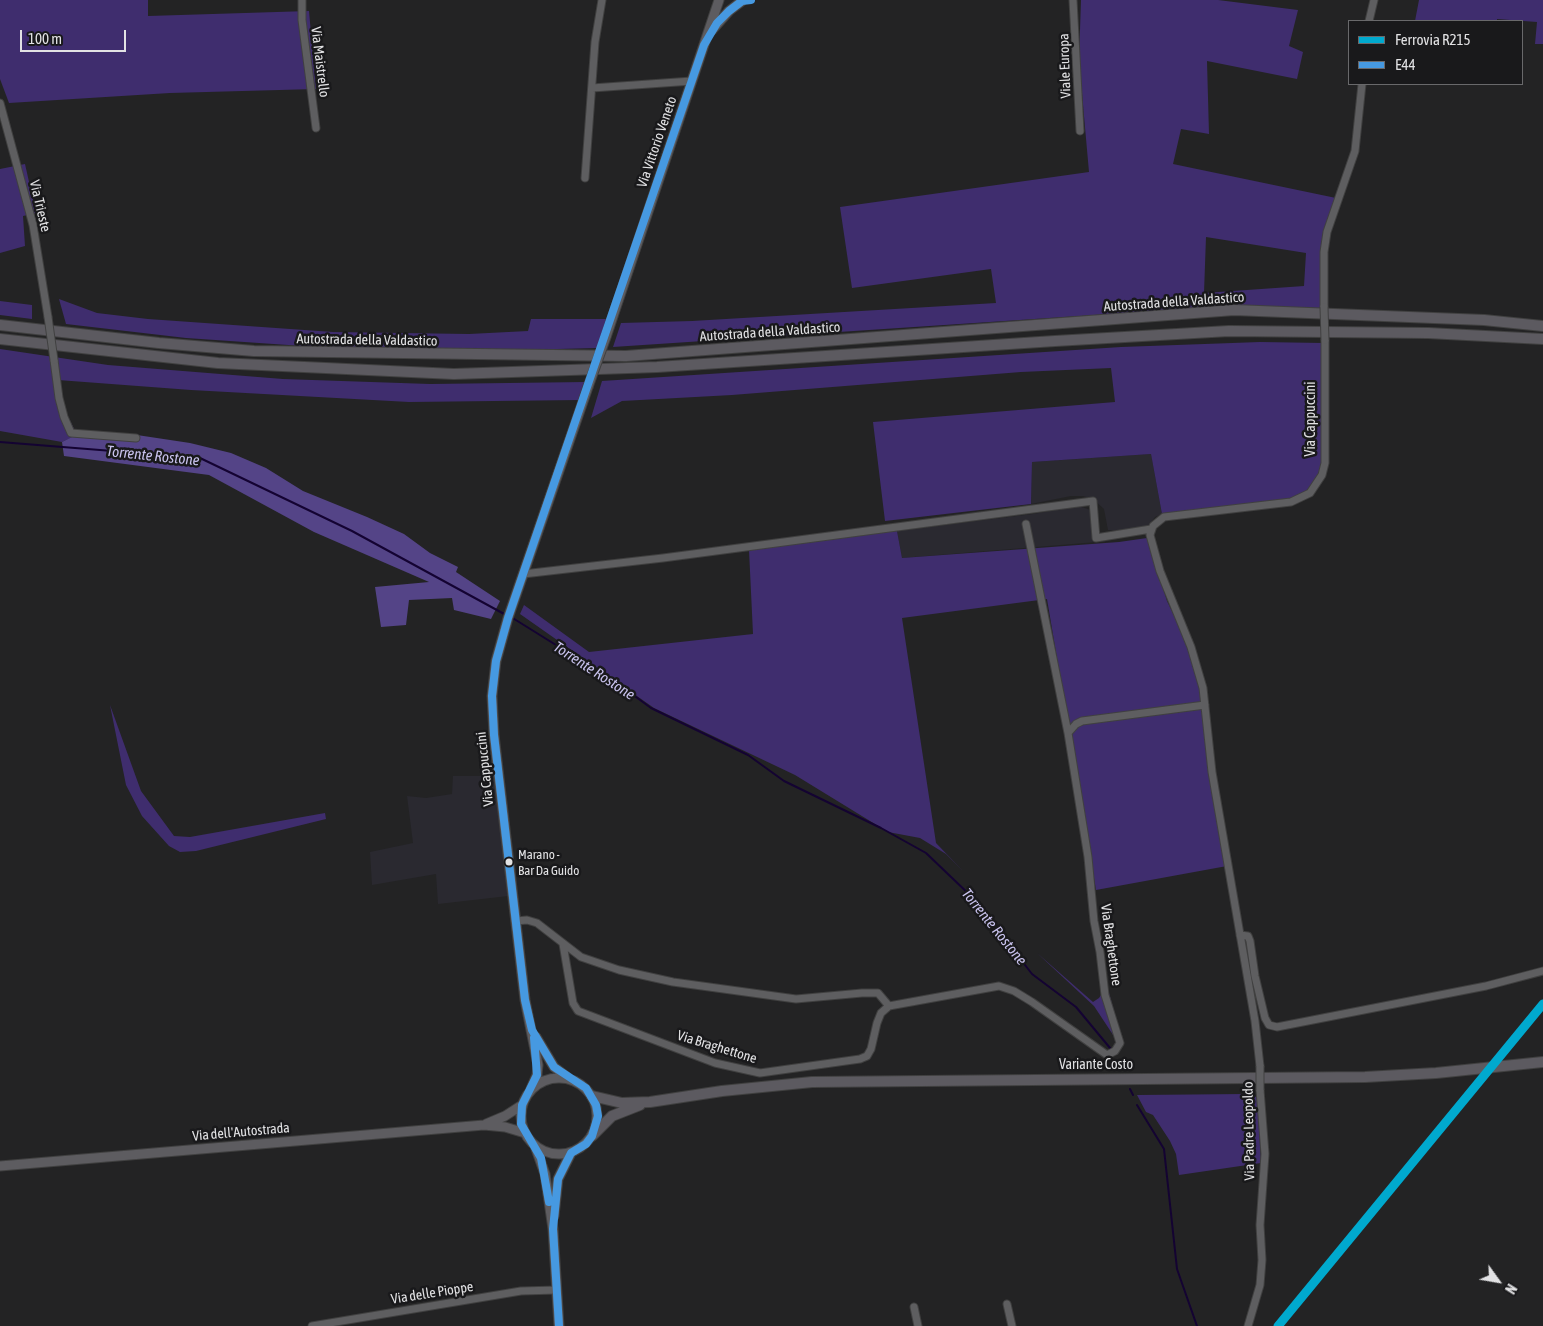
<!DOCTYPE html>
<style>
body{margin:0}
#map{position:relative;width:1543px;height:1326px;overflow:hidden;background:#232324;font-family:"Asap Condensed",sans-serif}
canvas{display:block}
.legend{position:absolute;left:1348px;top:20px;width:175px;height:65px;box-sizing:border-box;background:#19191b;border:1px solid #69696b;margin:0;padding:6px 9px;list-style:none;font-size:15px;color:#e2e2e4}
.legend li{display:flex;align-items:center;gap:10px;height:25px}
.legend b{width:25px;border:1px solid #69696b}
.north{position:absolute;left:1473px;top:1256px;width:50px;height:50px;-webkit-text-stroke:4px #19191b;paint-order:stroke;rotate:122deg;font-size:14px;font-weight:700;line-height:20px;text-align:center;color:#e2e2e4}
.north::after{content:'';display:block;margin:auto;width:18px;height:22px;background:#e2e2e4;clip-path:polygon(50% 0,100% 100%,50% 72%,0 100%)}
.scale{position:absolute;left:20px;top:30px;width:106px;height:22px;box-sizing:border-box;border:2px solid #e2e2e4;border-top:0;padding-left:6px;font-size:15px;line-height:18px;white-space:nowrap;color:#e2e2e4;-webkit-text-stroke:4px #19191b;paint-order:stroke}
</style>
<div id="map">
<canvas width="1543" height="1326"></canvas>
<ul class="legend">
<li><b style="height:6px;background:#00a9ce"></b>Ferrovia R215</li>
<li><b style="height:6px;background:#4699e1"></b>E44</li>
</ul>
<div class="north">N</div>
<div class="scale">100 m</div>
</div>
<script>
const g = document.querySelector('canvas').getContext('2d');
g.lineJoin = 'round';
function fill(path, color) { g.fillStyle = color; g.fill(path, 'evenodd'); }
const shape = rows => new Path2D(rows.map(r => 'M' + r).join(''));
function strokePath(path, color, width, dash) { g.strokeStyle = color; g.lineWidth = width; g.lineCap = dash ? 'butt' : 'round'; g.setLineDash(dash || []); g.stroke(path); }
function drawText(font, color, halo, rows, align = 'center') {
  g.font = font + ' "Asap Condensed",sans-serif'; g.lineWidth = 5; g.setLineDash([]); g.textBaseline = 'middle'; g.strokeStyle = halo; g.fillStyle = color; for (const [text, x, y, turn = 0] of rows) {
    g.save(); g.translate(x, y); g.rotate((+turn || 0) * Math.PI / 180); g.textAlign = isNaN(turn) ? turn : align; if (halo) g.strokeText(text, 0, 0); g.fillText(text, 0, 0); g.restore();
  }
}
fill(shape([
 [1151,454,1162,514,1155,517,1147,527,1118,531,1108,530,1104,509,1093,499,1083,496,1071,496,1031,504,1032,462],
 [1072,507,1082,507,1093,511,1097,531,1102,540,1109,541,902,558,897,531,1033,514],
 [453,776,494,776,508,896,438,904,436,874,372,885,370,852,413,843,407,796,426,798,452,794]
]), '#2a2930');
fill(shape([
 [0,0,148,0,148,16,309,11,316,89,170,93,9,103,0,79],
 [1081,0,1218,0,1298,10,1289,46,1303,52,1297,79,1207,61,1209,134,1181,129,1173,164,1336,198,1329,216,1323,309,1110,314,613,347,621,323,692,321,996,303,991,269,852,288,840,207,1089,172,1079,60],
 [1206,237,1306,253,1304,286,1204,293],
 [1419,0,1543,0,1543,44,1535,44,1537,22,1497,19,1497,21,1415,21],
 [25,164,36,213,23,216,25,246,0,253,0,169],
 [59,299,97,313,148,319,333,332,469,334,528,331,531,319,606,319,597,348,519,350,332,348,186,338,66,324],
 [0,301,32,305,32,319,0,315],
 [1260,342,1323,343,1323,454,1321,470,1311,489,1292,499,1162,514,1151,454,1032,462,1031,504,885,521,873,422,1115,402,1111,368,1021,372,732,395,622,401,591,418,602,381,1121,347],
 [0,349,108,365,283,379,430,384,586,382,581,400,409,402,191,390,58,380,64,408,77,435,62,442,0,431],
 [897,531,902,558,1119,542,1147,538,1167,601,1184,636,1200,685,1227,866,1096,890,1047,599,902,618,936,843,963,871,946,854,920,838,888,832,795,775,654,708,520,614,524,605,589,652,753,634,749,550,803,540],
 [110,705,141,791,174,836,190,837,325,813,326,819,196,851,180,852,169,846,142,816,126,785],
 [1037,953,1093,1002,1099,998,1107,986,1123,1042,1121,1047,1094,1006],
 [1245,1094,1257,1097,1261,1163,1179,1175,1176,1154,1170,1141,1153,1115,1146,1112,1137,1095]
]), '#3f2d6e');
fill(shape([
 [137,435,190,443,231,453,266,468,303,491,367,517,404,534,430,553,458,567,456,572,500,601,491,619,454,610,452,598,409,600,406,625,381,627,375,587,429,582,314,532,209,475,64,456,62,442,74,436]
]), '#544487');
strokePath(shape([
 [0,442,200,458,352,531,506,615],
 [511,617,617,683,651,708,748,755,784,781,881,828,926,853,973,898,1032,974,1076,1007,1110,1048],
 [1119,1064,1121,1069],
 [1130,1089,1133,1095],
 [1137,1105,1164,1149,1177,1269,1197,1326]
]), '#140332', 2);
const minor = shape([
 [302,0,302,20,316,128],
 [1073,0,1080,131],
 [1369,21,1374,0],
 [592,88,692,81],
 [0,103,33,225,48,317],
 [585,178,595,42,602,0],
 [1324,307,1324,252,1327,232,1355,151,1362,84],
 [54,360,59,398,64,417,71,433,136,438],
 [1026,524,1068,733],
 [523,574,663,558,1093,501,1096,538,1151,529],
 [516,921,527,920,537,923,581,957,619,970,673,982,796,999,862,993,878,993,889,1006],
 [1240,935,1248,936,1250,941,1255,976,1265,1018,1269,1025,1277,1027,1486,986,1543,971],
 [563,944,573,1003,578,1011,715,1063,760,1073,860,1059,867,1056,871,1049,877,1023,881,1013,889,1006,999,986,1014,991,1032,1002,1107,1055,1115,1051,1120,1043,1105,995,1100,952,1094,921,1088,857,1068,733,1076,724,1082,721,1205,705],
 [1260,1066,1255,1021,1212,772,1203,688,1191,647,1160,571,1150,535,1153,526,1164,517,1291,502,1310,493,1322,475,1325,463,1325,340],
 [1007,1304,1012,1326],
 [914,1307,918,1326],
 [312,1326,521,1291,557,1290],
 [1248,1326,1260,1285,1262,1260,1260,1225,1265,1154,1260,1090]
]);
const major = shape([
 [712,30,729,11,742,1],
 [606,337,719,0],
 [536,1037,554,1067,567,1077],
 '521 1116a38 38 0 1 1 76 0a38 38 0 1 1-76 0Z',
 [531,1089,537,1075,538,1065,525,1000,494,735,492,696,496,661,508,618,588,387],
 [486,1124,505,1116,522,1105],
 [535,1146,545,1174,553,1229,559,1326],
 [0,1166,484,1125,505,1127,525,1133],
 [554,1216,558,1179,571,1153]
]);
const highway = shape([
 [0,325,159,343,254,351,626,356,1234,310,1484,320,1543,326],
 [0,339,218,363,454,374,657,367,1055,341,1229,331,1428,333,1543,339],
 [592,1096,622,1103,650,1102,722,1091,812,1082,1365,1077,1436,1073,1543,1062],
 [592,1136,612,1116,640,1105]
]);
strokePath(minor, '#404040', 9);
strokePath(major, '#404040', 11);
strokePath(highway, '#404040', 12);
strokePath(minor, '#5e5e60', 7);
strokePath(major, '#5d5c60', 9);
strokePath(highway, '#5c5a60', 10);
const minorBridge = shape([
 [1324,307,1325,340],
 [48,317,54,360],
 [1260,1066,1260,1090]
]);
const majorBridge = shape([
 [588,387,606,337]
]);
strokePath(minorBridge, '#404040', 9, []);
strokePath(majorBridge, '#404040', 11, []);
strokePath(minorBridge, '#5e5e60', 7);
strokePath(majorBridge, '#5d5c60', 9);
strokePath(shape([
 [534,1038,537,1075,522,1105,521,1124,541,1158,549,1202],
 [559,1326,553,1229,558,1179,571,1153,586,1144,592,1136,598,1116,596,1105,586,1088,554,1067,532,1030,525,1000,494,735,492,696,496,661,508,618,704,45,717,23,729,11,742,1,751,0]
]), '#4699e1', 8);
strokePath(shape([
 [1278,1326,1543,1004]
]), '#00a9ce', 9);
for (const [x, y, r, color] of [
 [509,862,4.5,"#e2e2e4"]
]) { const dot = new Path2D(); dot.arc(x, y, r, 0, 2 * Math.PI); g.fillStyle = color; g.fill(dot); strokePath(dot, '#19191b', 2); }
drawText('13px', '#e2e2e4', '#19191b', [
 ["Marano -",518,855],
 ["Bar Da Guido",518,871]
], 'left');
drawText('14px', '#e2e2e4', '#19191b', [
 ["Via Maistrello",320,62,83],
 ["Viale Europa",1065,66,-92],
 ["Via Vittorio Veneto",657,142,-71],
 ["Via Trieste",40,206,77],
 ["Autostrada della Valdastico",1174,302,-4],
 ["Autostrada della Valdastico",770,332,-4],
 ["Autostrada della Valdastico",367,340,1],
 ["Via Cappuccini",1311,419,-90],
 ["Via Cappuccini",485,769,-96],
 ["Via Braghettone",1111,945,82],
 ["Via Braghettone",717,1047,17],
 ["Variante Costo",1096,1065],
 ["Via Padre Leopoldo",1249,1131,-91],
 ["Via dell'Autostrada",241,1132,-5],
 ["Via delle Pioppe",432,1293,-9]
]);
drawText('italic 15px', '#c9c3ee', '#19191b', [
 ["Torrente Rostone",153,456,6],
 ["Torrente Rostone",594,671,33],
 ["Torrente Rostone",994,927,51]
]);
</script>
